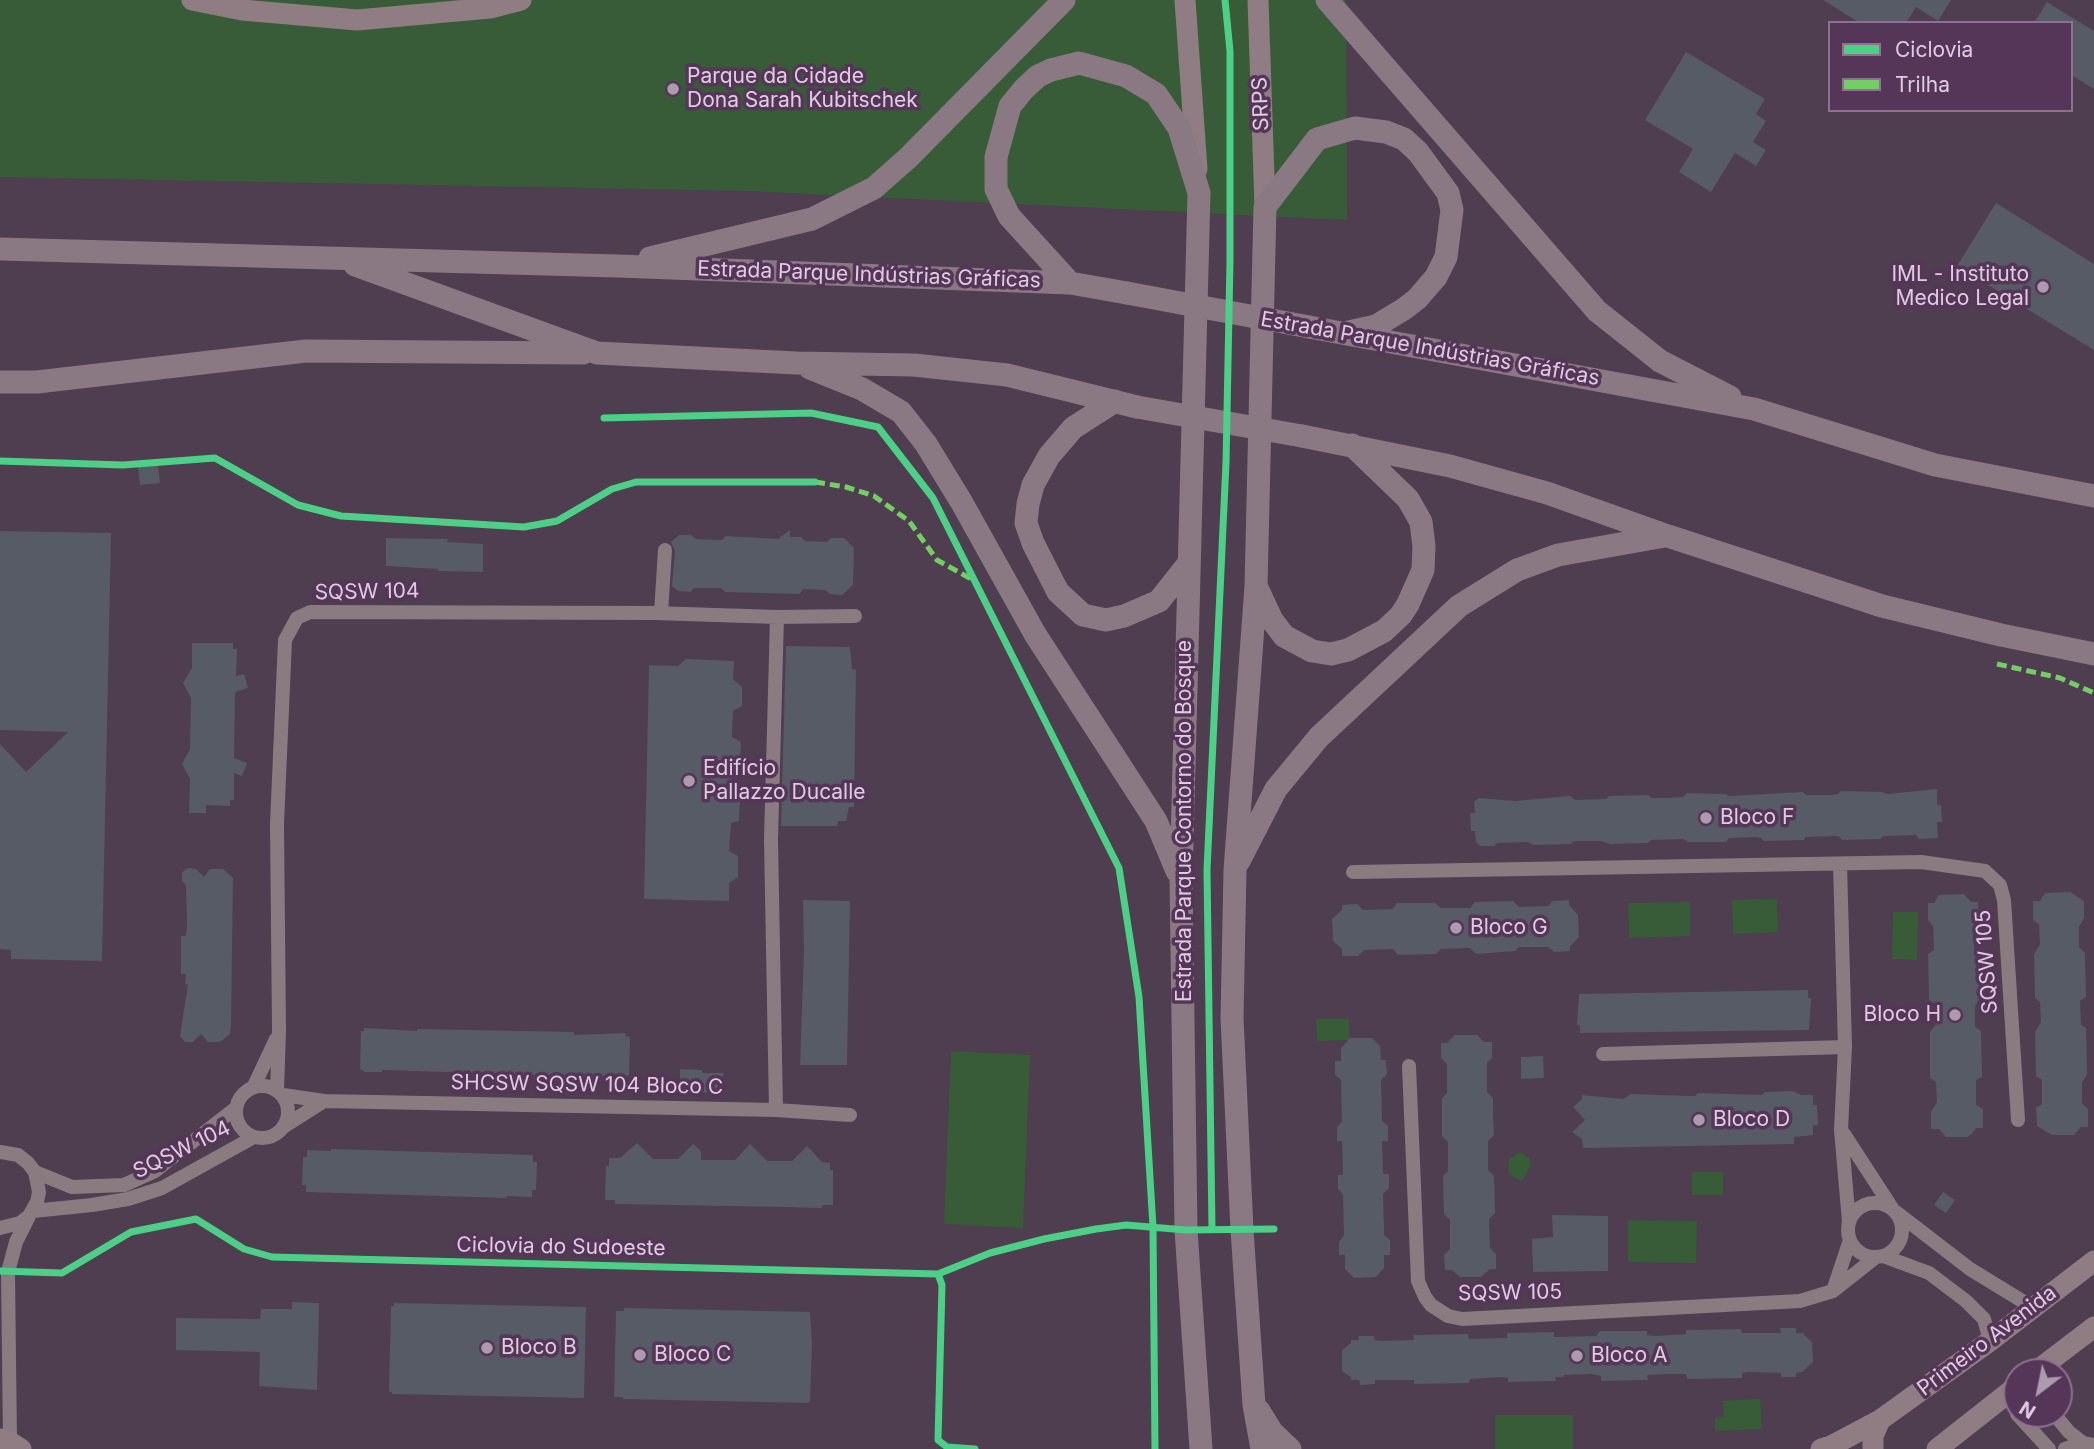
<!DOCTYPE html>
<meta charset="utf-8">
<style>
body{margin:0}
#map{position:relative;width:2094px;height:1449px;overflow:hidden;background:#4f3d50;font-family:Inter,sans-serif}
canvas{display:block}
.legend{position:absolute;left:1828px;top:21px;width:245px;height:91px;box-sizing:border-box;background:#553558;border:2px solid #8d718f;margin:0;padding:9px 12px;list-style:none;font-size:21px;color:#e0cce1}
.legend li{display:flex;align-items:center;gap:14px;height:35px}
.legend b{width:35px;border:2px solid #8d718f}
.north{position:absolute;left:2003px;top:1358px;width:70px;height:70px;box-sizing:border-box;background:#553558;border:2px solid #8d718f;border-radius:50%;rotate:212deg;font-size:19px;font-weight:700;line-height:28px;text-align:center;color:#e0cce1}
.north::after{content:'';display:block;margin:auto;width:24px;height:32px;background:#ad9aae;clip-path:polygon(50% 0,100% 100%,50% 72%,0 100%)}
</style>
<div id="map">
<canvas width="2094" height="1449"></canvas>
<ul class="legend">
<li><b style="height:9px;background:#4dcf88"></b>Ciclovia</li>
<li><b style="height:9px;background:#74ce65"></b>Trilha</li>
</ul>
<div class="north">N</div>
</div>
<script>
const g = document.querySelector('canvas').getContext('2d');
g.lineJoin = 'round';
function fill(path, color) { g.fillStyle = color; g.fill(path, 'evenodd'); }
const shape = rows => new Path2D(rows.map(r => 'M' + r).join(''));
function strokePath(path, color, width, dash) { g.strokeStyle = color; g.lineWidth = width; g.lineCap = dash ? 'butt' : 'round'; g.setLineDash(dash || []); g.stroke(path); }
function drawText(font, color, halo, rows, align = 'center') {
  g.font = font + ' Inter,sans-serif'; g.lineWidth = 7; g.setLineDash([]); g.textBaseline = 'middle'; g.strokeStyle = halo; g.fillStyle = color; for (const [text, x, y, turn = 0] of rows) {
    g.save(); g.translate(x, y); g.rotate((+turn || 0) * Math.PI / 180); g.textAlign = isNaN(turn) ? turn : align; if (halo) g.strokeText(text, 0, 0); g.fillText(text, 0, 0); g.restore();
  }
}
fill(shape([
 [0,0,1346,0,1347,220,748,191,0,177],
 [1777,899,1778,932,1733,934,1732,900],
 [1690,902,1690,936,1629,938,1628,903],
 [1893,912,1918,912,1917,960,1892,959],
 [1316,1019,1349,1019,1349,1040,1317,1041],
 [951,1051,1030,1055,1023,1228,944,1224],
 [1520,1152,1529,1158,1531,1165,1522,1181,1511,1176,1508,1172,1509,1159],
 [1692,1172,1723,1172,1723,1195,1692,1195],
 [1628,1220,1697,1221,1696,1263,1628,1262],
 [1760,1399,1762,1429,1715,1431,1715,1418,1724,1417,1723,1401],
 [1495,1415,1573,1415,1573,1449,1495,1449]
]), '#385c38');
fill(shape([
 [1823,0,1951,0,1938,21,1916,7,1906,23,1860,23],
 [2047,2,2094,31,2094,89,2071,75,2071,23,2034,23],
 [1686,52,1765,99,1756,114,1766,121,1753,142,1766,150,1756,166,1735,153,1711,192,1679,172,1693,149,1645,120],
 [1996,203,2094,264,2094,350,1957,266],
 [158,465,160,483,140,485,138,467],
 [790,530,790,537,801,537,805,541,827,542,831,538,844,538,854,548,853,585,842,595,830,594,825,590,803,589,800,594,725,592,721,588,694,588,690,592,678,591,672,586,675,551,671,542,679,535,691,535,696,539,722,540,726,536,778,539],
 [0,531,111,533,102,961,11,959,11,950,0,949,0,744,26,772,68,732,0,730],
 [386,538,448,539,447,542,483,544,483,572,438,571,438,569,386,566],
 [192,643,233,643,233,649,237,649,236,676,244,674,248,688,235,692,234,758,247,763,242,776,234,773,234,800,230,800,230,806,206,805,206,813,189,813,190,779,182,764,190,749,191,698,183,683,192,668],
 [786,646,850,647,852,669,856,670,854,807,849,807,846,821,838,821,837,826,781,826],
 [686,659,734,661,733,679,742,687,742,706,733,711,732,737,741,742,740,763,732,768,731,794,740,799,739,821,731,823,729,851,738,856,738,877,729,883,729,901,644,899,649,665,678,666],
 [1937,789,1937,805,1941,805,1942,822,1937,822,1938,838,1919,839,1916,835,1884,836,1880,839,1842,840,1838,836,1806,837,1804,840,1764,841,1761,838,1756,837,1729,838,1726,842,1688,842,1684,839,1651,840,1648,843,1610,844,1601,841,1574,841,1571,844,1533,845,1528,842,1497,843,1494,846,1480,846,1476,842,1475,831,1471,831,1470,813,1475,813,1474,802,1479,798,1515,801,1570,796,1575,800,1606,799,1609,796,1649,795,1651,798,1667,798,1683,797,1687,793,1725,794,1729,796,1803,792,1806,795,1833,795,1838,794,1841,791,1881,792,1888,794],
 [188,868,196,869,204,877,210,869,223,869,233,878,231,1025,230,1034,220,1042,208,1042,201,1034,193,1042,185,1042,180,1036,188,984,185,985,186,974,181,974,181,936,186,936,187,926,186,885,182,881,182,872],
 [2070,892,2084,901,2084,918,2079,927,2079,947,2085,953,2086,997,2080,1001,2081,1025,2086,1028,2087,1074,2082,1083,2082,1103,2088,1109,2088,1127,2081,1127,2074,1135,2052,1135,2037,1126,2036,1108,2042,1104,2042,1080,2036,1076,2036,1073,2035,1032,2041,1022,2040,1002,2035,998,2034,954,2040,944,2039,924,2033,920,2033,901,2040,901,2045,893],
 [1964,894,1971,902,1978,902,1979,921,1973,925,1974,949,1979,953,1980,996,1975,1007,1975,1027,1981,1031,1982,1077,1976,1080,1976,1105,1983,1109,1983,1128,1976,1128,1972,1134,1967,1137,1946,1137,1939,1129,1931,1129,1931,1112,1937,1102,1936,1082,1930,1078,1930,1032,1936,1024,1935,1004,1929,1000,1928,954,1934,950,1933,926,1928,920,1928,903,1934,903,1939,895],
 [803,900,850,901,847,1065,800,1065,804,952],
 [1569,900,1569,905,1578,915,1579,937,1570,946,1570,951,1554,952,1548,947,1519,947,1515,951,1490,953,1476,954,1470,948,1441,949,1436,954,1398,955,1393,949,1364,950,1358,956,1342,956,1342,949,1333,941,1332,919,1342,910,1342,905,1357,904,1363,910,1392,909,1397,903,1435,903,1441,908,1470,908,1475,902,1513,901,1519,907,1548,906,1553,901],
 [1808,990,1808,998,1811,998,1809,1030,1580,1033,1580,1025,1577,1025,1579,994],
 [364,1028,417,1031,417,1029,574,1032,574,1035,626,1033,625,1036,630,1037,629,1075,624,1078,573,1074,573,1076,382,1070,382,1072,365,1072,360,1069,361,1031,364,1031],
 [1455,1035,1477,1035,1484,1042,1492,1042,1492,1058,1487,1063,1487,1092,1493,1098,1493,1113,1494,1135,1488,1141,1488,1170,1494,1176,1495,1213,1489,1219,1490,1248,1496,1254,1496,1269,1490,1269,1481,1277,1460,1277,1452,1270,1445,1270,1444,1255,1450,1249,1450,1220,1444,1214,1443,1176,1448,1171,1448,1142,1442,1136,1442,1098,1447,1093,1447,1064,1441,1058,1441,1043,1447,1043],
 [1350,1038,1372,1038,1380,1046,1381,1060,1386,1060,1387,1074,1381,1080,1382,1121,1388,1126,1388,1141,1382,1141,1383,1174,1389,1174,1389,1188,1383,1194,1384,1228,1384,1235,1390,1240,1390,1255,1384,1255,1384,1268,1376,1277,1354,1278,1345,1269,1345,1255,1339,1255,1339,1242,1344,1235,1343,1194,1338,1189,1338,1175,1343,1175,1342,1141,1337,1141,1337,1127,1342,1122,1341,1080,1335,1075,1335,1061,1341,1061,1341,1048],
 [1543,1056,1544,1078,1521,1079,1521,1057],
 [680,1069,702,1070,702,1073,723,1073,723,1093,680,1092],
 [1793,1091,1801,1095,1813,1095,1813,1105,1817,1105,1818,1125,1813,1125,1813,1135,1794,1137,1794,1144,1583,1148,1582,1139,1572,1132,1585,1120,1573,1107,1582,1099,1582,1095,1623,1099,1631,1094,1690,1096,1695,1096,1698,1093,1762,1095,1765,1092],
 [637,1143,653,1159,678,1159,693,1144,701,1151,701,1160,735,1160,750,1144,767,1161,792,1161,807,1146,822,1162,830,1163,830,1170,833,1170,833,1205,822,1205,822,1208,786,1207,615,1204,615,1200,605,1200,606,1166,609,1166,609,1158,620,1158],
 [331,1149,533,1155,533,1162,537,1162,536,1190,532,1190,532,1197,507,1196,507,1198,306,1192,306,1185,302,1185,303,1157,307,1157,307,1150,331,1151],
 [1943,1192,1955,1200,1946,1213,1934,1205],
 [1552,1215,1608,1216,1608,1271,1533,1272,1532,1239,1553,1237],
 [292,1302,319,1303,317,1390,259,1386,260,1352,176,1350,176,1318,260,1319,261,1309,292,1309],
 [394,1303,586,1307,584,1398,392,1394,392,1392,389,1391,391,1306,394,1306],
 [624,1308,810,1312,812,1344,810,1401,808,1403,623,1399,623,1397,614,1397,616,1311,624,1311],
 [1780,1328,1796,1328,1796,1333,1804,1333,1804,1335,1812,1342,1813,1362,1802,1372,1796,1373,1796,1377,1781,1377,1781,1373,1749,1372,1742,1373,1742,1378,1687,1379,1686,1374,1667,1374,1647,1375,1648,1380,1601,1381,1601,1376,1592,1374,1564,1375,1563,1377,1555,1377,1556,1381,1508,1382,1508,1378,1500,1377,1470,1379,1469,1383,1414,1384,1414,1380,1375,1380,1375,1384,1360,1385,1359,1380,1351,1380,1351,1377,1342,1371,1342,1350,1351,1343,1351,1340,1359,1340,1358,1336,1374,1336,1375,1340,1382,1341,1414,1340,1413,1335,1468,1334,1469,1339,1507,1338,1507,1333,1554,1332,1554,1337,1596,1336,1600,1331,1647,1331,1647,1335,1655,1336,1686,1334,1686,1330,1741,1329,1742,1333,1781,1333]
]), '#565b66');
strokePath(shape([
 [661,613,665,550],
 [1840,864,1845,1047,1841,1130,1849,1222],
 [1353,872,1921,862,1985,871,2000,885,2004,900,2018,1120],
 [1603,1054,1845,1047],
 [1409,1066,1418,1281,1425,1297,1431,1305,1448,1316,1462,1319,1800,1301,1833,1291,1876,1257],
 '236 1112a26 26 0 1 1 52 0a26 26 0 1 1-52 0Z',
 [254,1086,276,1039],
 [277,1090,279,1031,277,824,285,640,297,618,310,612,654,613,777,617,855,616],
 [283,1095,324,1101,776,1110,850,1115],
 [776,1110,771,840,777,617],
 [283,1127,324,1101],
 [1844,1134,1892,1208],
 [0,1152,18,1155,28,1163,35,1172,39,1192,37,1202,29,1216,20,1223,0,1228],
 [35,1172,72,1187,124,1185,155,1171,236,1108],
 '1848 1230a27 27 0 1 1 54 0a27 27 0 1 1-54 0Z',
 [33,1211,92,1205,128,1199,162,1188,254,1137],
 [1896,1212,1970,1269,2032,1307],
 [1883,1256,1929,1273,1966,1301,1984,1319,1990,1341],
 [1833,1291,1850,1240],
 [2017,1414,2049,1449],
 [2054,1414,2069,1432,2083,1443],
 [10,1442,8,1272,16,1242,29,1216],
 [2065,1449,2083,1443,2094,1445]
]), '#8a7b80', 14);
strokePath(shape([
 [192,0,242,10,357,20,490,8,521,0],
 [1185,0,1197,169],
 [1258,0,1265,207],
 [2035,1372,2094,1327],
 [0,1439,10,1442,21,1449],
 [1821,1449,1831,1446,1880,1420,1990,1341,2094,1261],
 [1873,1449,1873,1436,1880,1420],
 [1937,1449,2017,1386]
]), '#8f7d83', 21);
strokePath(shape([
 [1327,0,1597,311,1660,361,1730,397],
 [0,249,618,266,1070,283,1127,293],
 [650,258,812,219,874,188,908,158,1064,0],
 [355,265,597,353,796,363,914,365,1007,375,1137,407],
 [1070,283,1009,216,996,189,996,157,1010,106,1024,89,1038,76,1051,70,1079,63,1126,76,1156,94,1179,128,1199,193,1181,880,1186,1230,1201,1449],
 [1309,327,1754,409,1935,465,2094,496],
 [810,368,862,389,901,412,926,444,962,503,1035,634,1156,821,1177,871],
 [0,382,37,382,306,351,583,353],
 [1115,401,1073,428,1049,456,1033,485,1028,504,1026,523,1033,543,1058,592,1083,615,1106,620,1124,616,1159,601,1189,563],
 [1302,436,1450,466,1547,493,1668,536,1882,606,2001,635,2094,654],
 [1258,590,1272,620,1284,636,1312,651,1331,654,1348,650,1384,631,1401,615,1408,604,1423,570,1424,546,1421,522,1408,499,1352,445],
 [1239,861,1276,789,1319,737,1459,606,1517,570,1558,555,1665,536],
 [1259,1411,1272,1432,1290,1449],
 [1262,1449,1254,1405,1242,1230,1232,1018,1235,870,1256,586,1265,207,1317,139,1355,128,1386,132,1404,139,1418,152,1448,193,1452,210,1446,257,1436,277,1417,299,1404,309,1376,326,1344,333]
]), '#8a7983', 23);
strokePath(shape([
 [1127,293,1309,327],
 [1137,407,1302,436]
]), '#8a7983', 23);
strokePath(shape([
 [815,482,846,487,874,496,909,521,937,560,973,580],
 [1997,664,2060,678,2094,693]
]), '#74ce65', 5, [10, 5]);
strokePath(shape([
 [604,418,811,413,878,427,933,498,1119,868,1139,997,1153,1227,1155,1449],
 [0,461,123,465,215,458,298,505,341,516,524,527,557,521,612,489,636,482,815,482],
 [1212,1229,1207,870,1226,463,1230,262,1230,51,1225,0],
 [0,1271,62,1273,131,1232,196,1219,244,1249,272,1257,938,1274,942,1285,938,1440,947,1447,975,1449],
 [938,1274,990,1253,1044,1239,1096,1229,1126,1225,1186,1230,1274,1229]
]), '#4dcf88', 7);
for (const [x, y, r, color] of [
 [673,89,7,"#ad9aae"],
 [2043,287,7,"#ad9aae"],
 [689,781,7,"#ad9aae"],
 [1706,818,7,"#ad9aae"],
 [1456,928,7,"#ad9aae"],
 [1955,1015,7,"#ad9aae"],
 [1699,1120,7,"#ad9aae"],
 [487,1348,7,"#ad9aae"],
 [640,1355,7,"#ad9aae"],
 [1577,1356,7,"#ad9aae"]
]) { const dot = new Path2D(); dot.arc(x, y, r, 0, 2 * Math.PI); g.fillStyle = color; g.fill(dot); strokePath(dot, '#553558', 2.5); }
drawText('21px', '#e0cce1', '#553558', [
 ["Parque da Cidade",687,77],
 ["Dona Sarah Kubitschek",687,101],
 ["IML - Instituto",2029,275,"right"],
 ["Medico Legal",2029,299,"right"],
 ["Edifício",703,769],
 ["Pallazzo Ducalle",703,793],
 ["Bloco F",1720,818],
 ["Bloco G",1470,928],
 ["Bloco H",1941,1015,"right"],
 ["Bloco D",1713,1120],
 ["Bloco B",501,1348],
 ["Bloco C",654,1355],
 ["Bloco A",1591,1356]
], 'left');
drawText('21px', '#e0cce1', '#553558', [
 ["SRPS",1261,104,-92],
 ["Estrada Parque Indústrias Gráficas",869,275,2],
 ["Estrada Parque Indústrias Gráficas",1430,349,10],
 ["SQSW 104",367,592,-1],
 ["Estrada Parque Contorno do Bosque",1185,821,-90],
 ["SQSW 105",1987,962,-94],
 ["SHCSW SQSW 104 Bloco C",587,1085,1],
 ["SQSW 104",182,1150,-26],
 ["Ciclovia do Sudoeste",561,1247,1],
 ["SQSW 105",1510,1293,-1],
 ["Primeiro Avenida",1987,1341,-37]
]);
</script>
